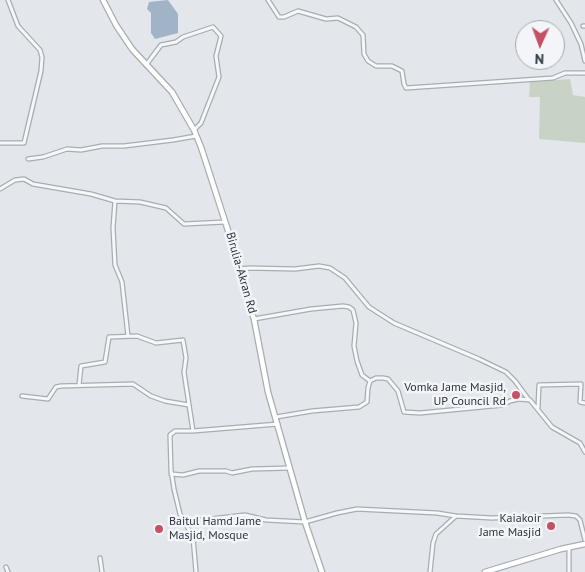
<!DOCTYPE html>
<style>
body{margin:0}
#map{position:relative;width:585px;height:572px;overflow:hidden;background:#e3e6ea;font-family:"PT Sans",sans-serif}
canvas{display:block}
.north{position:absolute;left:515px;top:20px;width:50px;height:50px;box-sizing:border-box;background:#f3f5f8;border:1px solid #a3a8af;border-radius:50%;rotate:182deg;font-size:14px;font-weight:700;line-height:20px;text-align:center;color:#2c3441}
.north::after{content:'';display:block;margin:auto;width:18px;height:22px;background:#c55264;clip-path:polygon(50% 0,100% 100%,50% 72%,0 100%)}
</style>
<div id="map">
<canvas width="585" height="572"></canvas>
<div class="north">N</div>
</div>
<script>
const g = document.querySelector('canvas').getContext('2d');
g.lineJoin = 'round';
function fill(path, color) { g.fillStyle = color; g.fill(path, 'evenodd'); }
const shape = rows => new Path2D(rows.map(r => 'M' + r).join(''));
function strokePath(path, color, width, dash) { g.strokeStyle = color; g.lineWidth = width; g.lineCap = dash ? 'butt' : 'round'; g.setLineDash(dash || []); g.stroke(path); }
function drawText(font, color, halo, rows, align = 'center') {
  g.font = font + ' "PT Sans",sans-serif'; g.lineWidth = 5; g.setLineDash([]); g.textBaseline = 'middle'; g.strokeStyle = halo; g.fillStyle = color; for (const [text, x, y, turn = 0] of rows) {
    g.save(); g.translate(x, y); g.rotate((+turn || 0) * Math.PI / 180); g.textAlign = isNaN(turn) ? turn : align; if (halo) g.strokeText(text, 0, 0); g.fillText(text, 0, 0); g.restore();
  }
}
fill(shape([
 [570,79,573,95,585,97,585,143,539,139,540,97,529,97,530,82]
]), '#c9d3c5');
fill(shape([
 [168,0,178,14,178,33,155,39,151,33,151,13,147,9,149,2]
]), '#a1b4c7');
const street = shape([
 [268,0,279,17,284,17,298,11,326,19,338,18,356,27,363,35,364,54,368,61,376,66,392,66,402,71,404,84,406,88,553,78,565,73,585,73],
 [556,0,571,23,581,44,585,61],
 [583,26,585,26],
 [146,65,161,45,176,42,183,37,213,27,221,36,216,56,219,77,201,123,194,130],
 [0,143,24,143,41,71,42,57,40,50,18,26,8,0],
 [28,159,43,157,67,149,81,150,102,146,124,146,173,140,196,136],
 [0,189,15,180,24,179,33,184,91,194,115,201,140,202,166,208,184,224,225,222],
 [115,201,113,228,115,265,122,282,128,336],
 [239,269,249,268,295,269,319,266,330,268,345,278,369,307,394,323,479,359,506,372,515,381,529,400],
 [254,319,311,309,343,306,349,307,353,310,356,323,354,346,357,361,362,375,370,381],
 [79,385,81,366,105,362,109,337,137,336,156,343,183,340,186,358,184,372,193,431],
 [22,396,48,399,56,387,61,386,133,384,151,396,165,401,189,405],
 [538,408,539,385,581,384,580,402,585,403],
 [276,417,312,411,359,407,367,402,368,388,370,381,376,378,383,378,388,379,398,391,404,412,420,413,503,405,510,401,519,399,530,400,552,427,580,443,585,452],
 [171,474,183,475,199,471,226,471,232,473,252,469,290,468],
 [184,522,245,515,266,520,305,522,337,513,357,509,437,513,456,516,492,518,568,515,576,516,580,520,585,540],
 [100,558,102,572],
 [6,567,8,572],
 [196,572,193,537,180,514,174,489,171,470,170,435,175,431,193,431,278,424],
 [430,572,433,543,436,534,456,516],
 [569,572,569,548]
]);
const secondary = shape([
 [103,0,116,25,132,49,172,92,194,130,201,147,233,246,249,306,254,319,268,392,305,522,322,572],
 [485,572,561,549,585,544]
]);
strokePath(street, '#a8adb4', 5.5);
strokePath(secondary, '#a8adb4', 7);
strokePath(street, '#f6f7f9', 3);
strokePath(secondary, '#fff', 4.5);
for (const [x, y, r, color] of [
 [516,395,5,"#c55264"],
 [551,526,5,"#c55264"],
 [159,529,5,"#c55264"]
]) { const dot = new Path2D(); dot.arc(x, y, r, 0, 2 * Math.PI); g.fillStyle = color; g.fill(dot); strokePath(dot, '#f3f5f8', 2); }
drawText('12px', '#2c3441', '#f3f5f8', [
 ["Birulia-Akran Rd",241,273,74]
]);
drawText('12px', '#2c3441', '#f3f5f8', [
 ["Vomka Jame Masjid,",506,388],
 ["UP Council Rd",506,402],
 ["Kaiakoir",541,519],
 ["Jame Masjid",541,533],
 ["Baitul Hamd Jame",169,522,"left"],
 ["Masjid, Mosque",169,536,"left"]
], 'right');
</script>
